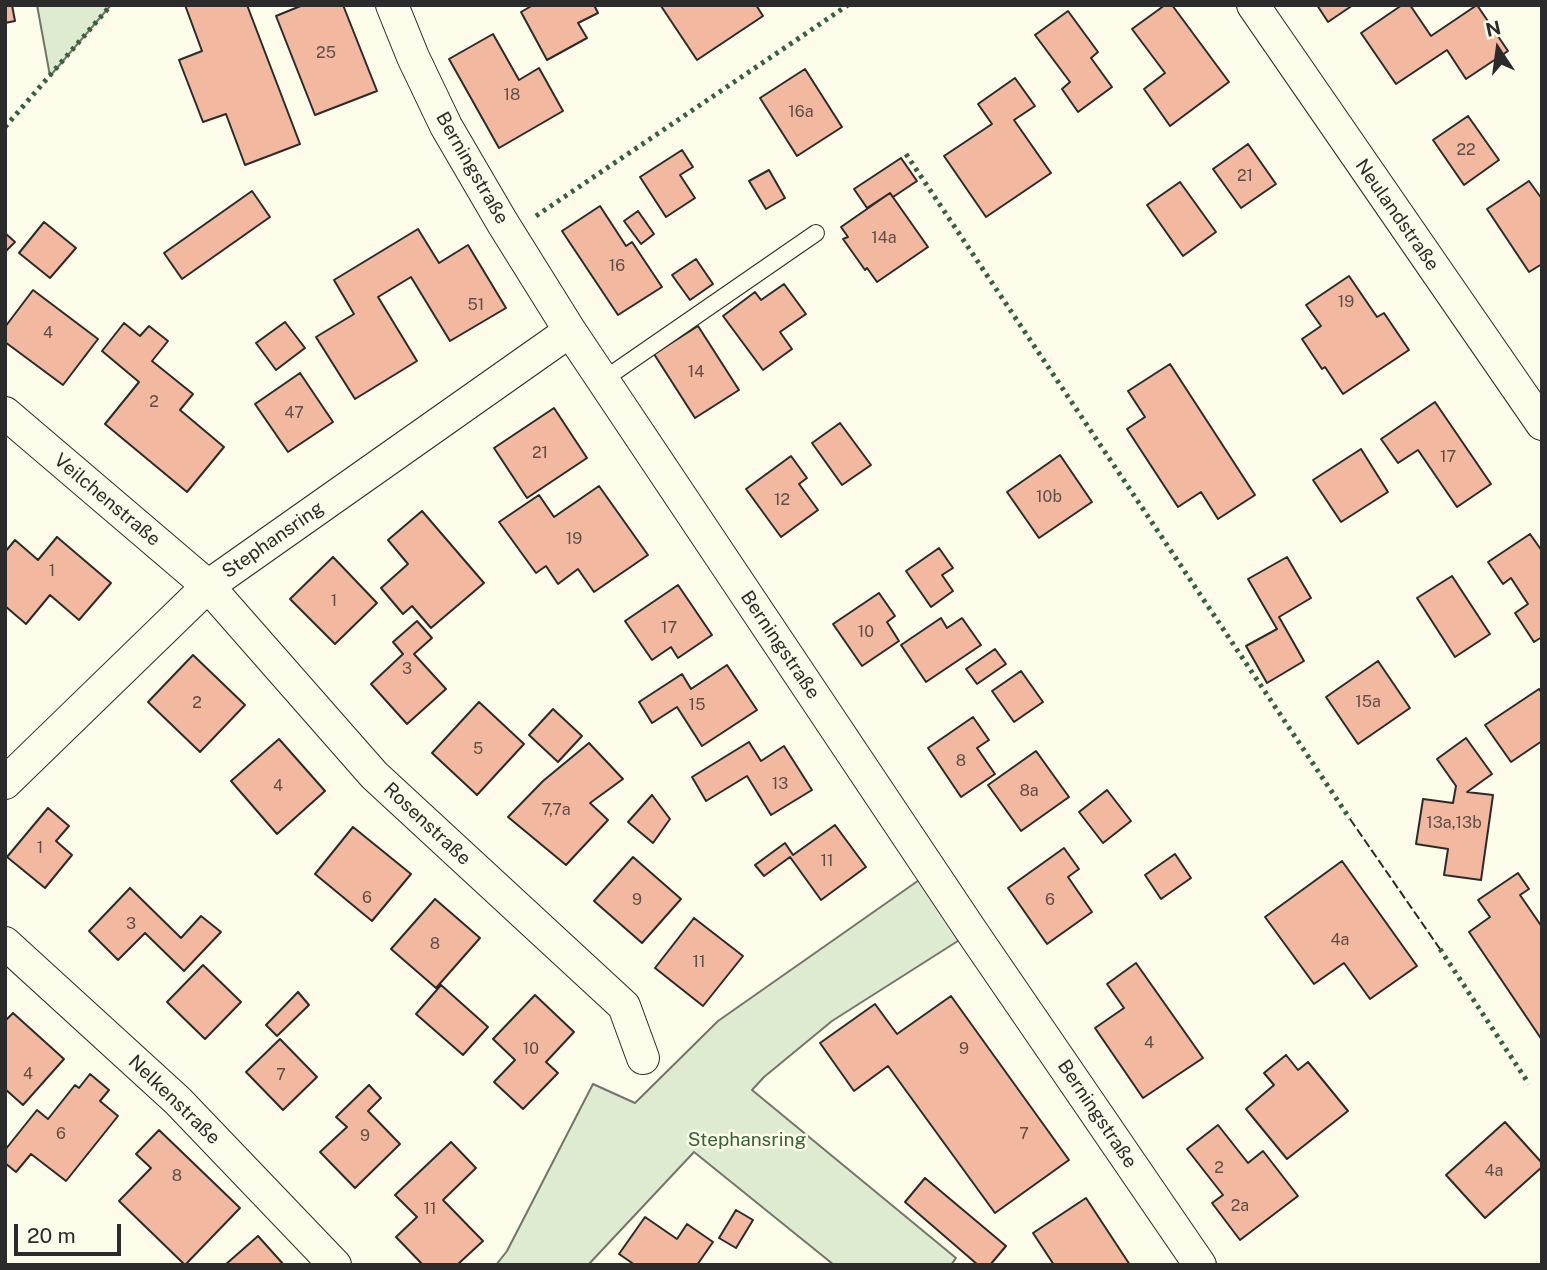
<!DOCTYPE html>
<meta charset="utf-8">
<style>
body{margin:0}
#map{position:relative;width:1547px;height:1270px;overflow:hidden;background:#fdfbea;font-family:"Public Sans",sans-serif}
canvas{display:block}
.frame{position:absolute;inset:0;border:7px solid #2b2b2b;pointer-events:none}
.north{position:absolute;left:1463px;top:14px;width:70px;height:70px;-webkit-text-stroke:5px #fdfbea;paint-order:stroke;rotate:347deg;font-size:19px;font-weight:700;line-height:28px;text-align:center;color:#2b2b2b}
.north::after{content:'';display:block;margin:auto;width:24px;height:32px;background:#2b2b2b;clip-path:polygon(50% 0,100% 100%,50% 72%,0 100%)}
.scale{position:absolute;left:14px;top:1224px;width:107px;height:32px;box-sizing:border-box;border:4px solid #2b2b2b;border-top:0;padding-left:9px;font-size:21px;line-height:24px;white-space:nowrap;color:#2b2b2b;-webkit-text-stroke:5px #fdfbea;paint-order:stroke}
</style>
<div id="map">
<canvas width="1547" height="1270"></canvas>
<div class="frame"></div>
<div class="north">N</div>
<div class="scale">20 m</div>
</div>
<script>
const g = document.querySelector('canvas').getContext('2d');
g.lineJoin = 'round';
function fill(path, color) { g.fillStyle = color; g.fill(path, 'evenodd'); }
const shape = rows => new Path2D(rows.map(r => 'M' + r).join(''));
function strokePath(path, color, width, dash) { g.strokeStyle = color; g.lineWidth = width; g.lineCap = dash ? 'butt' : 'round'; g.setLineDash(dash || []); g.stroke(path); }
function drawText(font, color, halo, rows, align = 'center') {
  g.font = font + ' "Public Sans",sans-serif'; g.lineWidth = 5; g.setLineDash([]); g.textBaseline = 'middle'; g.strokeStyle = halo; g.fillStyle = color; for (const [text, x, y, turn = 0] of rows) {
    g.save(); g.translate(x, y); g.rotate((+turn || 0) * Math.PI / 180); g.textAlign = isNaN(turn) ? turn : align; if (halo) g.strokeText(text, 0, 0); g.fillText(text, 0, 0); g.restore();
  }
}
const green = shape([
 [37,5,111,5,50,76,37,5],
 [932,871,972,932,832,1021,764,1077,752,1090,956,1258,951,1265,834,1265,694,1152,588,1265,496,1265,507,1251,593,1084,635,1103,718,1021,932,871]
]);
fill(green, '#deebd1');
strokePath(green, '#74746e', 2);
const building = shape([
 [5,5,12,5,15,21,5,23,5,5],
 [185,5,247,5,300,144,245,165,226,114,203,122,179,60,202,51,185,5],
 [303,5,343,5,377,91,315,115,276,16,303,5],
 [533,5,594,5,598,13,578,23,587,38,547,60,521,12,533,5],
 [756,5,763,16,697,60,661,6,756,5],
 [1165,5,1172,5,1229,82,1170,126,1144,89,1165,73,1132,29,1165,5],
 [1317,5,1353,5,1328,22,1317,5],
 [1402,5,1410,5,1431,36,1477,5,1508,51,1466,79,1447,50,1396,84,1361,33,1402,5],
 [1068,11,1098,52,1091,58,1112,87,1078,112,1062,89,1070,82,1035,35,1068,11],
 [493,34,519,80,539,68,563,111,499,148,449,59,493,34],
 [805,69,842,127,797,156,760,98,805,69],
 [1015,78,1035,106,1014,120,1051,173,986,217,944,156,992,124,978,104,1015,78],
 [1468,116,1499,160,1464,185,1433,140,1468,116],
 [1248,144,1276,184,1241,208,1213,169,1248,144],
 [682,150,693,167,680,175,695,198,666,217,640,177,682,150],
 [901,158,917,181,893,197,890,193,867,208,854,189,901,158],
 [769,170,785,198,766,209,749,181,769,170],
 [1529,181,1542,199,1542,264,1529,272,1487,209,1529,181],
 [1180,182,1216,232,1183,256,1147,205,1180,182],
 [252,191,270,217,182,279,164,253,252,191],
 [890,193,928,247,877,282,867,268,865,270,843,239,848,237,841,227,890,193],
 [600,206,626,246,632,242,662,287,618,315,562,231,600,206],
 [638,211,654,234,641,244,624,221,638,211],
 [44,222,76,248,50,278,19,253,44,222],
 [418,229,439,263,468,245,506,308,450,341,411,277,378,297,417,361,355,399,316,337,354,314,334,280,418,229],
 [5,233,15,242,5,252,5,233],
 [696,259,713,284,690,300,672,275,696,259],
 [1349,276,1377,317,1384,313,1409,350,1343,394,1325,367,1322,369,1302,339,1321,326,1306,305,1349,276],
 [784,284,806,314,780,332,792,349,763,370,723,316,755,292,761,300,784,284],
 [33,290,98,339,63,385,5,342,5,327,33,290],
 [285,322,305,348,276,370,256,343,285,322],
 [124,323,140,336,149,326,168,341,152,361,193,394,180,410,224,447,187,492,105,424,139,382,102,351,124,323],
 [698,326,739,390,695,418,654,354,698,326],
 [1170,364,1255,495,1218,519,1201,492,1178,507,1127,429,1145,417,1128,391,1170,364],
 [300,373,333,422,288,452,255,404,300,373],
 [1435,402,1491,484,1457,507,1418,450,1398,463,1381,439,1435,402],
 [554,408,587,458,527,498,494,448,554,408],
 [840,423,871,465,842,485,812,443,840,423],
 [1361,449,1388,492,1341,522,1313,480,1361,449],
 [1060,455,1092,502,1039,538,1007,492,1060,455],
 [791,456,807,478,799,484,818,510,781,537,746,489,791,456],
 [599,486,648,555,594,592,578,569,558,584,546,566,536,573,499,522,539,495,554,517,599,486],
 [422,511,484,583,431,628,412,606,403,614,381,588,408,564,388,540,422,511],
 [1530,534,1542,551,1542,637,1534,642,1515,613,1528,604,1511,578,1503,584,1488,562,1530,534],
 [57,537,111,583,79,620,50,595,26,624,5,606,5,552,15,540,38,560,57,537],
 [939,548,953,568,942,575,953,591,931,607,906,571,939,548],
 [333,557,377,603,335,644,290,599,333,557],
 [1287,557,1311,598,1279,617,1304,661,1267,683,1246,646,1277,629,1248,579,1287,557],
 [1452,576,1490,634,1455,657,1417,598,1452,576],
 [678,585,712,635,678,658,671,647,652,660,625,621,678,585],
 [879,593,895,616,887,622,899,641,862,666,833,624,879,593],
 [941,618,947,628,962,618,981,645,926,682,901,645,941,618],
 [417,621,432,638,414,654,446,689,407,724,371,684,403,654,393,642,417,621],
 [995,649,1006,664,977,684,966,669,995,649],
 [193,655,245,705,200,752,148,702,193,655],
 [1378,661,1410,708,1358,744,1326,697,1378,661],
 [727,665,757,710,702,746,677,707,652,723,639,702,682,674,691,689,727,665],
 [1021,671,1043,702,1014,722,992,691,1021,671],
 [1539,689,1542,693,1542,741,1511,762,1485,725,1539,689],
 [479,702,524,744,477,795,432,753,479,702],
 [553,709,582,736,558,762,529,735,553,709],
 [973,717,989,740,977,748,995,774,961,797,928,748,973,717],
 [1466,738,1492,774,1467,792,1493,795,1481,880,1444,875,1448,849,1416,844,1423,799,1453,803,1456,786,1437,759,1466,738],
 [279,739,325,791,277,834,231,781,279,739],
 [749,742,761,761,784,746,812,790,771,815,747,776,706,801,692,777,749,742],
 [589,743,623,779,590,803,608,820,566,865,508,817,543,781,589,743],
 [1036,751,1069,797,1021,831,988,785,1036,751],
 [1107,790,1131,821,1103,843,1079,812,1107,790],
 [652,795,670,819,653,843,628,822,652,795],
 [48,808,69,826,56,841,72,855,45,888,7,857,48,808],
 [835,825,866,867,821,900,790,857,764,876,755,865,785,843,793,855,835,825],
 [353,827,411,874,372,921,315,874,353,827],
 [1064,848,1079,869,1068,877,1092,912,1047,944,1008,888,1064,848],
 [1175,854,1191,878,1161,899,1145,875,1175,854],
 [633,857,681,899,642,943,594,901,633,857],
 [1342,861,1417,966,1370,999,1344,963,1314,984,1265,917,1342,861],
 [1518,873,1529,889,1520,895,1542,927,1542,1040,1469,932,1490,917,1478,900,1518,873],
 [130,888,181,938,201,916,221,932,184,971,145,933,118,960,89,931,130,888],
 [435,899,480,938,436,988,391,949,435,899],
 [694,918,743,956,703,1006,655,968,694,918],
 [1136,963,1203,1058,1143,1098,1095,1028,1124,1008,1107,984,1136,963],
 [203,965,241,1002,205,1039,167,1002,203,965],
 [441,985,488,1027,463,1055,416,1014,441,985],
 [298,992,309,1005,277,1036,266,1025,298,992],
 [535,995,574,1032,546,1062,558,1073,523,1109,494,1082,515,1060,493,1039,535,995],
 [951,996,1069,1160,995,1213,888,1066,854,1091,820,1043,875,1004,897,1034,951,996],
 [13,1013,64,1059,23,1105,5,1089,5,1021,13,1013],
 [280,1039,317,1077,283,1110,246,1072,280,1039],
 [1286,1055,1298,1070,1308,1062,1348,1111,1287,1159,1246,1109,1274,1085,1264,1073,1286,1055],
 [90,1074,109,1090,100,1101,118,1116,66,1181,31,1154,16,1172,5,1163,5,1150,37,1110,48,1119,75,1085,79,1088,90,1074],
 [369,1085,381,1098,368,1111,400,1144,355,1188,320,1152,347,1127,336,1117,369,1085],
 [1505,1122,1542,1163,1542,1167,1485,1218,1446,1175,1505,1122],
 [1218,1125,1248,1163,1263,1151,1298,1196,1240,1240,1212,1203,1223,1195,1187,1149,1218,1125],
 [159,1130,240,1208,185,1265,119,1201,151,1168,136,1154,159,1130],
 [451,1142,476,1168,443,1200,483,1241,457,1265,423,1265,396,1237,417,1217,395,1195,451,1142],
 [925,1178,1006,1246,990,1265,978,1265,905,1202,925,1178],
 [1086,1198,1130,1265,1054,1265,1033,1233,1086,1198],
 [736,1210,753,1220,736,1248,719,1238,736,1210],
 [645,1217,677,1239,687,1224,713,1242,697,1265,635,1265,619,1254,645,1217],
 [258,1236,284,1265,225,1265,258,1236]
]);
fill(building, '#f2b8a0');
strokePath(building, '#2b2b2b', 2);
const service = shape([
 [603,380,816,233]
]);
const minor = shape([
 [392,5,413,57,446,126,502,222,570,331,972,932,1200,1265],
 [1253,5,1542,424],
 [5,413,208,586,374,775,624,1006,643,1058],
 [5,783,208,586,570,331],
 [5,943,178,1101,335,1265]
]);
strokePath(service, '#2b2b2b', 18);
strokePath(minor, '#2b2b2b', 34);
strokePath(service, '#fdfbea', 16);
strokePath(minor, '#fdfbea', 32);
strokePath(shape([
 [5,127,111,5],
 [906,154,1350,819],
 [536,216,848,5],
 [1440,949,1529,1084]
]), '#34623c', 5, [3.5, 5]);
strokePath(shape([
 [1350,819,1440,949]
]), '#2b2b2b', 2, [9, 3.5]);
drawText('16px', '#5d4e48', null, [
 ["25",326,53],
 ["18",512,95],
 ["16a",801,112],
 ["22",1466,150],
 ["21",1245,176],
 ["14a",884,238],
 ["16",617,266],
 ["19",1346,302],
 ["51",476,305],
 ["4",48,333],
 ["14",696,372],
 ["2",154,402],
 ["47",294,413],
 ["21",540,453],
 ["17",1448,457],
 ["10b",1049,497],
 ["12",782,500],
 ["19",574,539],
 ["1",52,571],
 ["1",334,601],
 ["17",669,628],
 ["10",866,632],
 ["3",407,669],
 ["15a",1368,702],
 ["2",197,703],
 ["15",697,705],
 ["5",478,749],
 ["8",961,761],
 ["13",780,784],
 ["4",278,786],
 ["8a",1029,791],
 ["7,7a",556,810],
 ["13a,13b",1454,823],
 ["1",40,848],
 ["11",827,861],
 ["6",367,898],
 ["9",637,900],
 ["6",1050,900],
 ["3",131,924],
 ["4a",1340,940],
 ["8",435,944],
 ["11",699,962],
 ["4",1149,1043],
 ["10",531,1049],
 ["9",964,1049],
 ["4",28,1074],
 ["7",281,1075],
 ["6",61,1134],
 ["7",1024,1134],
 ["9",365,1136],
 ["2",1219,1168],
 ["4a",1494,1171],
 ["8",177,1176],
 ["2a",1240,1206],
 ["11",430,1209]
]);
drawText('19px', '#2b2b2b', '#fdfbea', [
 ["Berningstraße",472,168,60],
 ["Neulandstraße",1397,215,55],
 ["Veilchenstraße",107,500,40],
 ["Stephansring",273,540,-35],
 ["Berningstraße",780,645,56],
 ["Rosenstraße",427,824,43],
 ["Nelkenstraße",174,1100,44],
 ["Berningstraße",1097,1114,56]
]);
drawText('19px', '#34623c', '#fdfbea', [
 ["Stephansring",747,1140]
]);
</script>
